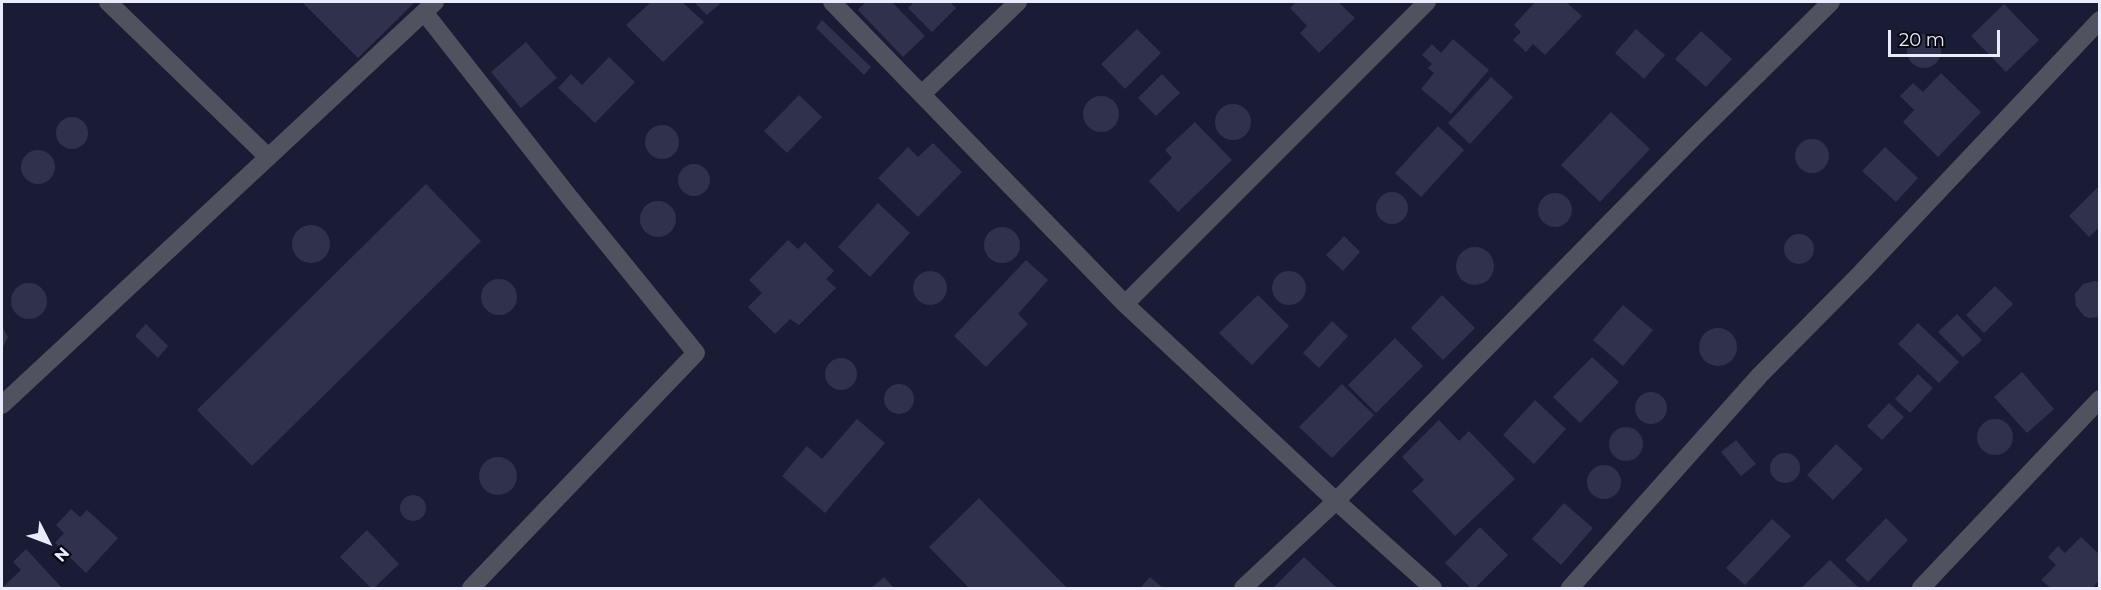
<!DOCTYPE html>
<style>
body{margin:0}
#map{position:relative;width:2101px;height:590px;overflow:hidden;background:#1a1b34;font-family:Montserrat,sans-serif}
canvas{display:block}
.frame{position:absolute;inset:0;border:3px solid #e9ecfe;pointer-events:none}
.north{position:absolute;left:18px;top:512px;width:60px;height:60px;-webkit-text-stroke:4px #070712;paint-order:stroke;rotate:132deg;font-size:16px;font-weight:700;line-height:24px;text-align:center;color:#e9ecfe}
.north::after{content:'';display:block;margin:auto;width:21px;height:27px;background:#e9ecfe;clip-path:polygon(50% 0,100% 100%,50% 72%,0 100%)}
.scale{position:absolute;left:1888px;top:30px;width:112px;height:27px;box-sizing:border-box;border:3px solid #e9ecfe;border-top:0;padding-left:8px;font-size:18px;line-height:21px;white-space:nowrap;color:#e9ecfe;-webkit-text-stroke:4px #070712;paint-order:stroke}
</style>
<div id="map">
<canvas width="2101" height="590"></canvas>
<div class="frame"></div>
<div class="north">N</div>
<div class="scale">20 m</div>
</div>
<script>
const g = document.querySelector('canvas').getContext('2d');
g.lineJoin = 'round';
function fill(path, color) { g.fillStyle = color; g.fill(path, 'evenodd'); }
const shape = rows => new Path2D(rows.map(r => 'M' + r).join(''));
function strokePath(path, color, width, dash) { g.strokeStyle = color; g.lineWidth = width; g.lineCap = dash ? 'butt' : 'round'; g.setLineDash(dash || []); g.stroke(path); }
fill(shape([
 [302,2,415,2,358,58],
 [651,2,682,2,704,22,663,62,626,25],
 [694,2,722,2,707,15],
 [866,2,892,2,925,36,903,57,858,10],
 [914,2,950,2,956,8,932,32,908,8],
 [1296,2,1338,2,1355,18,1319,53,1300,33,1307,26,1290,8],
 [1535,2,1566,2,1582,16,1545,55,1533,44,1526,52,1513,40,1521,32,1514,25],
 [2004,4,2039,40,2006,72,1971,36],
 [822,20,871,67,864,75,816,28],
 [1137,29,1161,53,1125,89,1101,64],
 [1636,29,1665,55,1644,79,1615,53],
 [1701,31,1732,59,1706,87,1675,59],
 '1907 51a17 17 0 1 1 34 0a17 17 0 1 1-34 0Z',
 [1453,39,1489,70,1451,114,1421,89,1434,73,1428,68,1432,64,1422,55,1432,44,1441,53],
 [526,42,557,78,521,108,491,72],
 [609,57,635,82,595,123,558,88,571,74,582,85],
 [1941,73,1981,112,1938,157,1903,122,1914,110,1900,96,1913,83,1923,92],
 [1162,74,1180,93,1156,116,1138,98],
 [1491,77,1513,97,1470,144,1448,123],
 [799,95,822,117,787,153,764,131],
 '1083 114a18 18 0 1 1 36 0a18 18 0 1 1-36 0Z',
 '1215 122a18 18 0 1 1 36 0a18 18 0 1 1-36 0Z',
 [1611,112,1650,149,1600,202,1561,165],
 '56 133a16 16 0 1 1 32 0a16 16 0 1 1-32 0Z',
 [1195,122,1232,160,1178,212,1149,181,1172,158,1165,150],
 '645 142a17 17 0 1 1 34 0a17 17 0 1 1-34 0Z',
 [1438,126,1464,150,1421,197,1395,173],
 '1795 156a17 17 0 1 1 34 0a17 17 0 1 1-34 0Z',
 [933,143,962,172,918,217,878,178,908,147,918,157],
 [1885,147,1918,178,1896,202,1862,171],
 '21 167a17 17 0 1 1 34 0a17 17 0 1 1-34 0Z',
 '678 180a16 16 0 1 1 32 0a16 16 0 1 1-32 0Z',
 [426,184,481,241,252,466,197,410],
 [2100,185,2100,227,2089,237,2069,216],
 '1376 208a16 16 0 1 1 32 0a16 16 0 1 1-32 0Z',
 '1538 210a17 17 0 1 1 34 0a17 17 0 1 1-34 0Z',
 '640 219a18 18 0 1 1 36 0a18 18 0 1 1-36 0Z',
 [878,203,910,233,870,277,838,247],
 '292 244a19 19 0 1 1 38 0a19 19 0 1 1-38 0Z',
 '984 245a18 18 0 1 1 36 0a18 18 0 1 1-36 0Z',
 '1784 249a15 15 0 1 1 30 0a15 15 0 1 1-30 0Z',
 [1344,236,1360,252,1343,271,1326,255],
 [788,240,798,249,805,242,834,271,826,279,836,288,799,325,790,319,775,334,748,307,762,293,749,280],
 '1456 266a19 19 0 1 1 38 0a19 19 0 1 1-38 0Z',
 [1026,260,1048,280,1018,314,1028,324,986,367,954,336],
 '913 288a17 17 0 1 1 34 0a17 17 0 1 1-34 0Z',
 '1272 288a17 17 0 1 1 34 0a17 17 0 1 1-34 0Z',
 '481 297a18 18 0 1 1 36 0a18 18 0 1 1-36 0Z',
 [2094,281,2100,282,2100,317,2089,318,2084,316,2076,306,2075,294,2083,284],
 '11 301a18 18 0 1 1 36 0a18 18 0 1 1-36 0Z',
 [1995,286,2013,304,1984,333,1966,315],
 [1258,295,1289,326,1252,365,1219,333],
 [1442,295,1475,328,1443,360,1411,328],
 [1623,305,1653,330,1623,366,1593,340],
 [1957,314,1982,340,1963,357,1938,332],
 [1332,321,1348,336,1319,368,1303,353],
 [1918,323,1959,362,1939,383,1898,344],
 [146,324,168,346,158,358,135,336],
 [2,326,8,337,2,349],
 '1699 347a19 19 0 1 1 38 0a19 19 0 1 1-38 0Z',
 [1395,338,1423,366,1376,413,1348,385],
 [1592,357,1619,382,1580,423,1553,397],
 '825 374a16 16 0 1 1 32 0a16 16 0 1 1-32 0Z',
 [2022,372,2054,409,2027,433,1994,397],
 [1918,374,1933,388,1910,413,1895,399],
 [1342,384,1374,415,1332,458,1299,427],
 '884 399a15 15 0 1 1 30 0a15 15 0 1 1-30 0Z',
 '1635 408a16 16 0 1 1 32 0a16 16 0 1 1-32 0Z',
 [1535,400,1566,429,1534,464,1503,435],
 [1889,403,1904,417,1882,440,1867,426],
 '1977 437a18 18 0 1 1 36 0a18 18 0 1 1-36 0Z',
 [857,419,885,443,825,513,782,476,807,446,822,459],
 [1439,420,1459,441,1469,431,1515,479,1455,536,1412,491,1424,480,1402,457],
 '1609 444a17 17 0 1 1 34 0a17 17 0 1 1-34 0Z',
 [1736,440,1756,464,1741,476,1721,452],
 [1836,444,1863,469,1833,500,1807,475],
 '1770 468a15 15 0 1 1 30 0a15 15 0 1 1-30 0Z',
 '479 476a19 19 0 1 1 38 0a19 19 0 1 1-38 0Z',
 '1587 482a17 17 0 1 1 34 0a17 17 0 1 1-34 0Z',
 '400 508a13 13 0 1 1 26 0a13 13 0 1 1-26 0Z',
 [979,498,1067,588,969,588,929,547],
 [1564,503,1593,528,1561,565,1532,539],
 [71,509,80,517,87,510,118,538,86,573,55,543,64,533,56,525],
 [1886,518,1908,540,1868,582,1845,560],
 [1772,519,1791,536,1745,585,1726,568],
 [1480,527,1508,555,1475,588,1471,588,1445,563],
 [367,530,399,564,374,588,371,588,340,557],
 [2081,537,2100,555,2100,580,2092,588,2051,588,2041,580,2056,565,2048,557,2058,546,2065,553],
 [26,549,62,588,2,588,21,570,13,562],
 [1304,557,1337,588,1273,588],
 [1830,560,1859,588,1801,588],
 [884,577,894,588,871,588],
 [1150,577,1163,588,1140,588]
]), '#30324d');
strokePath(shape([
 [108,2,268,157],
 [832,2,1125,304,1336,501,1433,588],
 [424,12,570,198,696,353,471,588],
 [922,94,1018,2],
 [1125,304,1427,2],
 [2,405,435,2],
 [1243,588,1336,501,1692,139,1831,2],
 [1570,588,1760,375,1860,274,2100,20],
 [1921,588,2100,399]
]), '#515260', 18);
</script>
